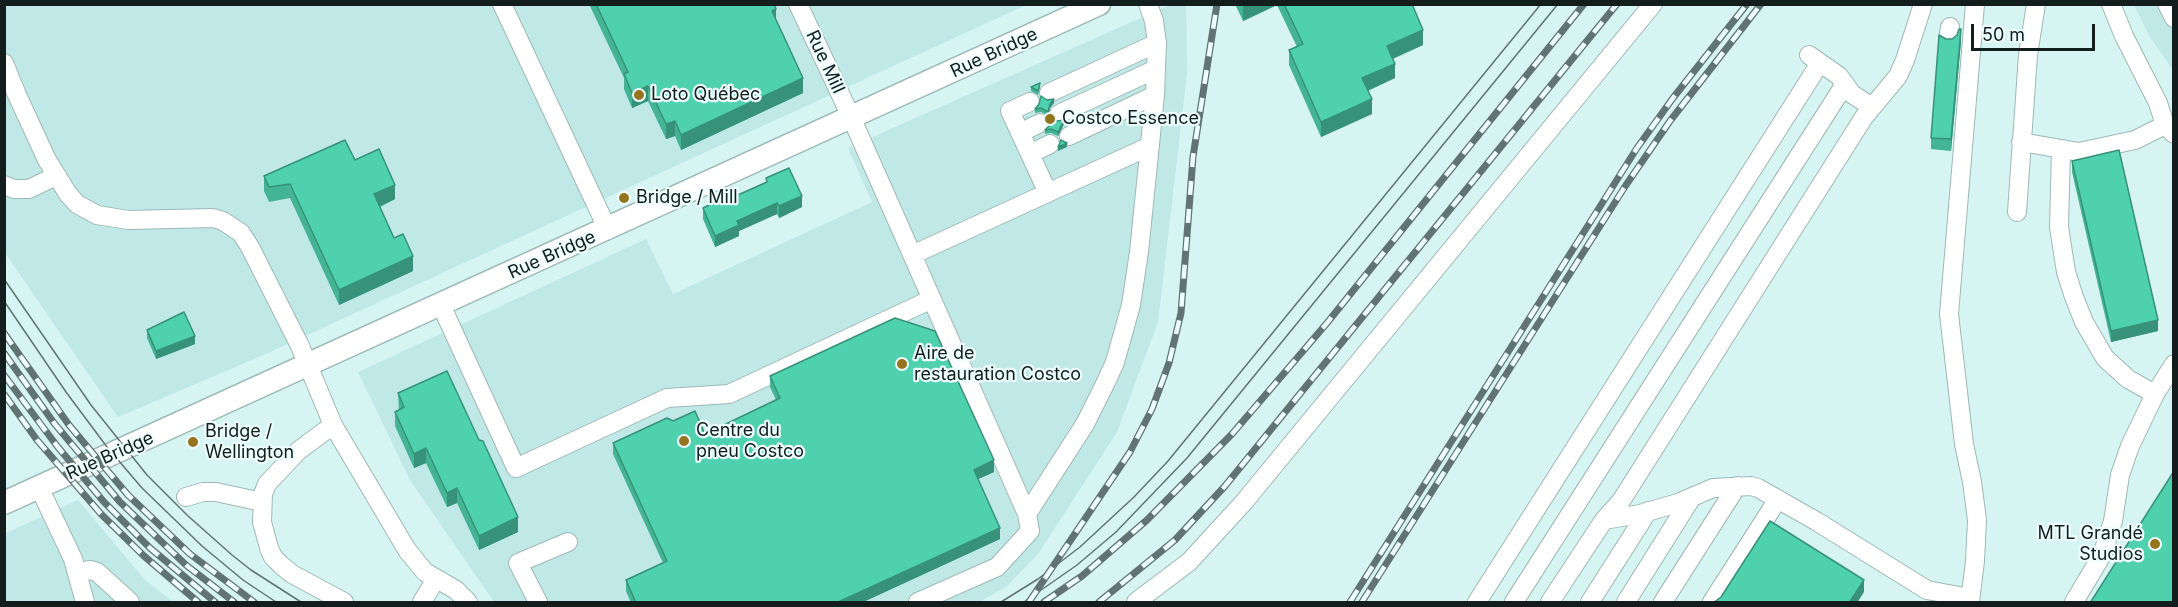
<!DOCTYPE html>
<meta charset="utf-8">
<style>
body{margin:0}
#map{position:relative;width:2178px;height:607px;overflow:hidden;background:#d5f4f2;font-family:Inter,sans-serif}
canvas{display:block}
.frame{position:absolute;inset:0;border:6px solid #121d1c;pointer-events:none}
.scale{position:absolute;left:1971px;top:24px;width:124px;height:27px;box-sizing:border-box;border:3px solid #121d1c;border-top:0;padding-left:8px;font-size:18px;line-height:21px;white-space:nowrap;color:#121d1c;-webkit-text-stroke:4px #ecfefd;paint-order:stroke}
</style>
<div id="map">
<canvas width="2178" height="607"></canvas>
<div class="frame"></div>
<div class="scale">50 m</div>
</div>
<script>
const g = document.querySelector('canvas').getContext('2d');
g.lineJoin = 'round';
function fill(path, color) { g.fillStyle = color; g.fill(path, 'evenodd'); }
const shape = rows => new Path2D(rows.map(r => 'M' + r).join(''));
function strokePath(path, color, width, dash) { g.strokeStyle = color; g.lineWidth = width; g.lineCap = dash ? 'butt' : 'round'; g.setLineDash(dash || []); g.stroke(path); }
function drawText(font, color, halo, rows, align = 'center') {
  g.font = font + ' Inter,sans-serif'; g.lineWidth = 4.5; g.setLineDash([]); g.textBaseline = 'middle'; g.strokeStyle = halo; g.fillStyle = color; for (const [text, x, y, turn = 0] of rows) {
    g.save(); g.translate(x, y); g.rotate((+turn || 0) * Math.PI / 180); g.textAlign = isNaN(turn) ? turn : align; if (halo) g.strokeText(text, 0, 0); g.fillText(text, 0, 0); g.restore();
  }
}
fill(shape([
 [4,5,1026,5,268,353,118,417,5,253],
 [1170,5,1186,5,1187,74,1158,322,1117,432,1038,554,1006,587,979,602,494,602,410,480,358,372,646,239,673,294,872,202,848,148],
 [2134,5,2173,5,2173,70,2150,37],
 [78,500,144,579,173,602,5,602,4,534]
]), '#c0e8e6');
const minor = shape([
 [502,4,608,230],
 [798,4,852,119,1027,514,1030,531,997,567,918,602],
 [2111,4,2124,36,2158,103,2165,125,2174,134],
 [2167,4,2174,18],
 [1948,40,1950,27],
 [1809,55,1839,76,1852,94,1872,107],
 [4,63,17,95,47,160,68,194,77,204,97,215,128,220,213,218,223,221,241,233,250,247,300,346,333,425,407,550,425,572,456,590,468,602],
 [1049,93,1157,43],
 [1030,102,1010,111,1048,193],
 [1059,114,1156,69],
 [1020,133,1040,123],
 [1069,136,1155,95],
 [2021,142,2079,152,2135,140,2165,125],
 [2061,149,2059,227,2066,272,2074,297,2084,322,2105,358,2128,379,2155,394],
 [1030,154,1050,144],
 [4,185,14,189,29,189,56,176],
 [2017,212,2028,55,2036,4],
 [912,255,1150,146],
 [441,305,516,468,667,398,729,394,932,299],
 [333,425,298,451,267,484,263,494,262,522,269,548,273,557,281,565,292,574,344,602],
 [39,487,73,559,85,602],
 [186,497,203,492,216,492,262,502],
 [1027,514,1085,424,1106,382,1115,362,1131,305,1139,252,1155,95,1157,43,1154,21,1148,4],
 [1604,520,1640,514,1678,503,1713,488,1751,486,1758,488,1816,521,1927,590,1970,598],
 [77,572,91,570,97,572,130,602],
 [422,602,436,579],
 [538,602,518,563,568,542],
 [1136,602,1189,562,1244,502,1653,4],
 [1477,602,1820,63],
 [1514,602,1845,84],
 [1550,602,1604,520,1621,501,1864,117,1898,76,1905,60,1923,4],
 [1590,602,1648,511],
 [1626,602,1692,497],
 [1663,602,1737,486],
 [1712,602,1778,499],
 [1970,602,1975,561,1977,520,1972,482,1964,444,1949,314,1975,4],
 [2074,602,2102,555,2113,521,2120,475,2130,446,2155,394,2174,364]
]);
const major = shape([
 [4,503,1099,4]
]);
strokePath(minor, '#9cb9b7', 20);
strokePath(major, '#9cb9b7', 25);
strokePath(minor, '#fff', 18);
strokePath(major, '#fff', 22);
strokePath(shape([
 [4,279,91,405,147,475,187,515,232,555,251,570,301,602],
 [4,301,66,392,107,447,142,488,202,546,243,580,276,602],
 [1001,602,1038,579,1080,547,1134,497,1168,461,1541,4],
 [1024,602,1077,565,1116,532,1187,458,1558,4]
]), '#617473', 1.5);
const rail = shape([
 [4,333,69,425,128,495,190,554,254,602],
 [4,353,54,423,120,502,186,565,234,602],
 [4,375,57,446,104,502,150,548,215,602],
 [4,394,37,440,101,514,144,556,198,602],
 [1029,602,1130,452,1152,409,1169,363,1181,313,1193,157,1217,4],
 [1044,602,1082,576,1147,520,1232,434,1327,323,1584,4],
 [1099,602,1175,540,1225,486,1617,4],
 [1350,602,1637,148,1673,98,1747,4],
 [1362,602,1626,185,1670,121,1761,4]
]);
strokePath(rail, '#617473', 7);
strokePath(rail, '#ecfefd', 4.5, [14]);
fill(shape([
 [589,4,774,4,776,19,803,93,681,150,675,136,666,139,648,101,632,108,624,89,624,78],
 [1235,4,1417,4,1413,7,1423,45,1393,59,1395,78,1368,91,1372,114,1321,137,1289,65,1289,50,1297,47,1277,5,1243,21],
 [1946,39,1961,41,1951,151,1931,149,1931,138],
 [1031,87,1040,87,1038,95,1031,91],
 [1054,103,1050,108,1048,116,1041,112,1035,113,1035,109],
 [1064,124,1058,136,1051,133,1045,134,1045,130],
 [355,160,395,199,380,207,394,238,413,271,339,305,290,198,269,202,264,191,264,176],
 [2072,161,2158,331,2111,342,2072,172],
 [766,178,802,207,779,218,777,214,739,231,739,236,715,247,703,219,703,208,729,199,766,182],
 [147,330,195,344,156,359,147,338],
 [770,376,994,472,978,479,1000,539,861,603,631,603,626,591,626,580,663,563,613,454,613,443,705,434,776,400,770,387],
 [398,393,518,532,479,550,457,503,447,507,426,463,414,468,395,426,395,412,399,410]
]), '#44b495');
fill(shape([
 [1246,4,1277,5,1243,21,1243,6],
 [776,9,776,24,772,11],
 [1961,29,1961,41,1951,151,1951,139],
 [1423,30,1423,45,1387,61,1387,46],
 [1395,64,1395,78,1362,93,1362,78],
 [803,78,803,93,681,150,681,135],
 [648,86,648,101,632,108,632,93],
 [1054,99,1054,103,1050,108,1048,116,1050,104],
 [1372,99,1372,114,1321,137,1321,122],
 [1064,120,1064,124,1058,136,1058,132],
 [675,121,675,136,666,139,666,124],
 [1067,143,1067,147,1058,151,1058,147],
 [395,185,395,199,374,209,374,194],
 [802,196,802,207,779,218,779,206],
 [777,203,777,214,739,231,739,236,715,247,715,236,737,221],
 [413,256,413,271,339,305,339,290],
 [2158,320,2158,331,2111,342,2111,331],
 [195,336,195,344,156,359,156,351],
 [426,448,426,463,414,468,414,454],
 [994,460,994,472,974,481,974,470],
 [457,488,457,503,447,507,447,493],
 [518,517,518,532,479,550,479,536],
 [1000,528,1000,539,861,603,836,603],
 [1864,580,1864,592,1857,603,1849,603]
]), '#379279');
const building = shape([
 [596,4,774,4,776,9,772,11,803,78,681,135,675,121,666,124,648,86,632,93,624,74,628,72,596,4],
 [1284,4,1412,4,1423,30,1387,46,1395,64,1362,78,1372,99,1321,122,1289,50,1303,44,1284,4],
 [1959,29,1961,29,1951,139,1931,138,1939,35,1946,39,1952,39,1957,35,1959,29],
 [1040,83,1038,91,1031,87,1040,83],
 [1041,96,1047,100,1054,99,1050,104,1048,112,1041,108,1035,109,1039,104,1041,96],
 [1051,117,1057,121,1064,120,1058,132,1051,129,1045,130,1050,125,1051,117],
 [345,140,355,160,379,149,395,185,374,194,394,238,403,234,413,256,339,290,290,184,269,187,264,176,345,140],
 [1061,140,1067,143,1058,147,1061,140],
 [2119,150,2158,320,2111,331,2072,161,2119,150],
 [789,168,802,196,779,206,777,203,737,221,739,225,715,236,703,208,728,196,729,199,767,182,766,178,789,168],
 [184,312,195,336,156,351,147,330,184,312],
 [895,318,935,331,994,460,974,470,1000,528,836,603,636,603,626,580,667,561,613,443,667,418,673,421,695,411,705,434,780,398,770,376,895,318],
 [447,371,479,440,483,441,518,517,479,536,457,488,447,493,426,448,414,454,395,412,404,407,398,393,447,371],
 [2174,471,2174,603,2090,603,2174,471],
 [1770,521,1864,580,1849,603,1713,603,1721,597,1770,521]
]);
fill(building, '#4fd1ad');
strokePath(building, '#379279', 1.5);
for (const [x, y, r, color] of [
 [639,95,6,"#94741c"],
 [1050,119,6,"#94741c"],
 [624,198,6,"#94741c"],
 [902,364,6,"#94741c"],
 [684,441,6,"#94741c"],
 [193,442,6,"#94741c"],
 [2155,544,6,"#94741c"]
]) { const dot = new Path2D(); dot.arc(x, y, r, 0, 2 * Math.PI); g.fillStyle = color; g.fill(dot); strokePath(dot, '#ecfefd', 2); }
drawText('18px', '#121d1c', '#ecfefd', [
 ["Rue Bridge",994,53,-25],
 ["Rue Mill",825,62,65],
 ["Rue Bridge",552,255,-24],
 ["Rue Bridge",110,456,-24]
]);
drawText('18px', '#121d1c', '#ecfefd', [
 ["Loto Québec",651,95],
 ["Costco Essence",1062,119],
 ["Bridge / Mill",636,198],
 ["Aire de",914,354],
 ["restauration Costco",914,375],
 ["Centre du",696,431],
 ["pneu Costco",696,452],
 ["Bridge /",205,432],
 ["Wellington",205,453],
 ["MTL Grandé",2143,534,"right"],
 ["Studios",2143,555,"right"]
], 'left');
</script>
